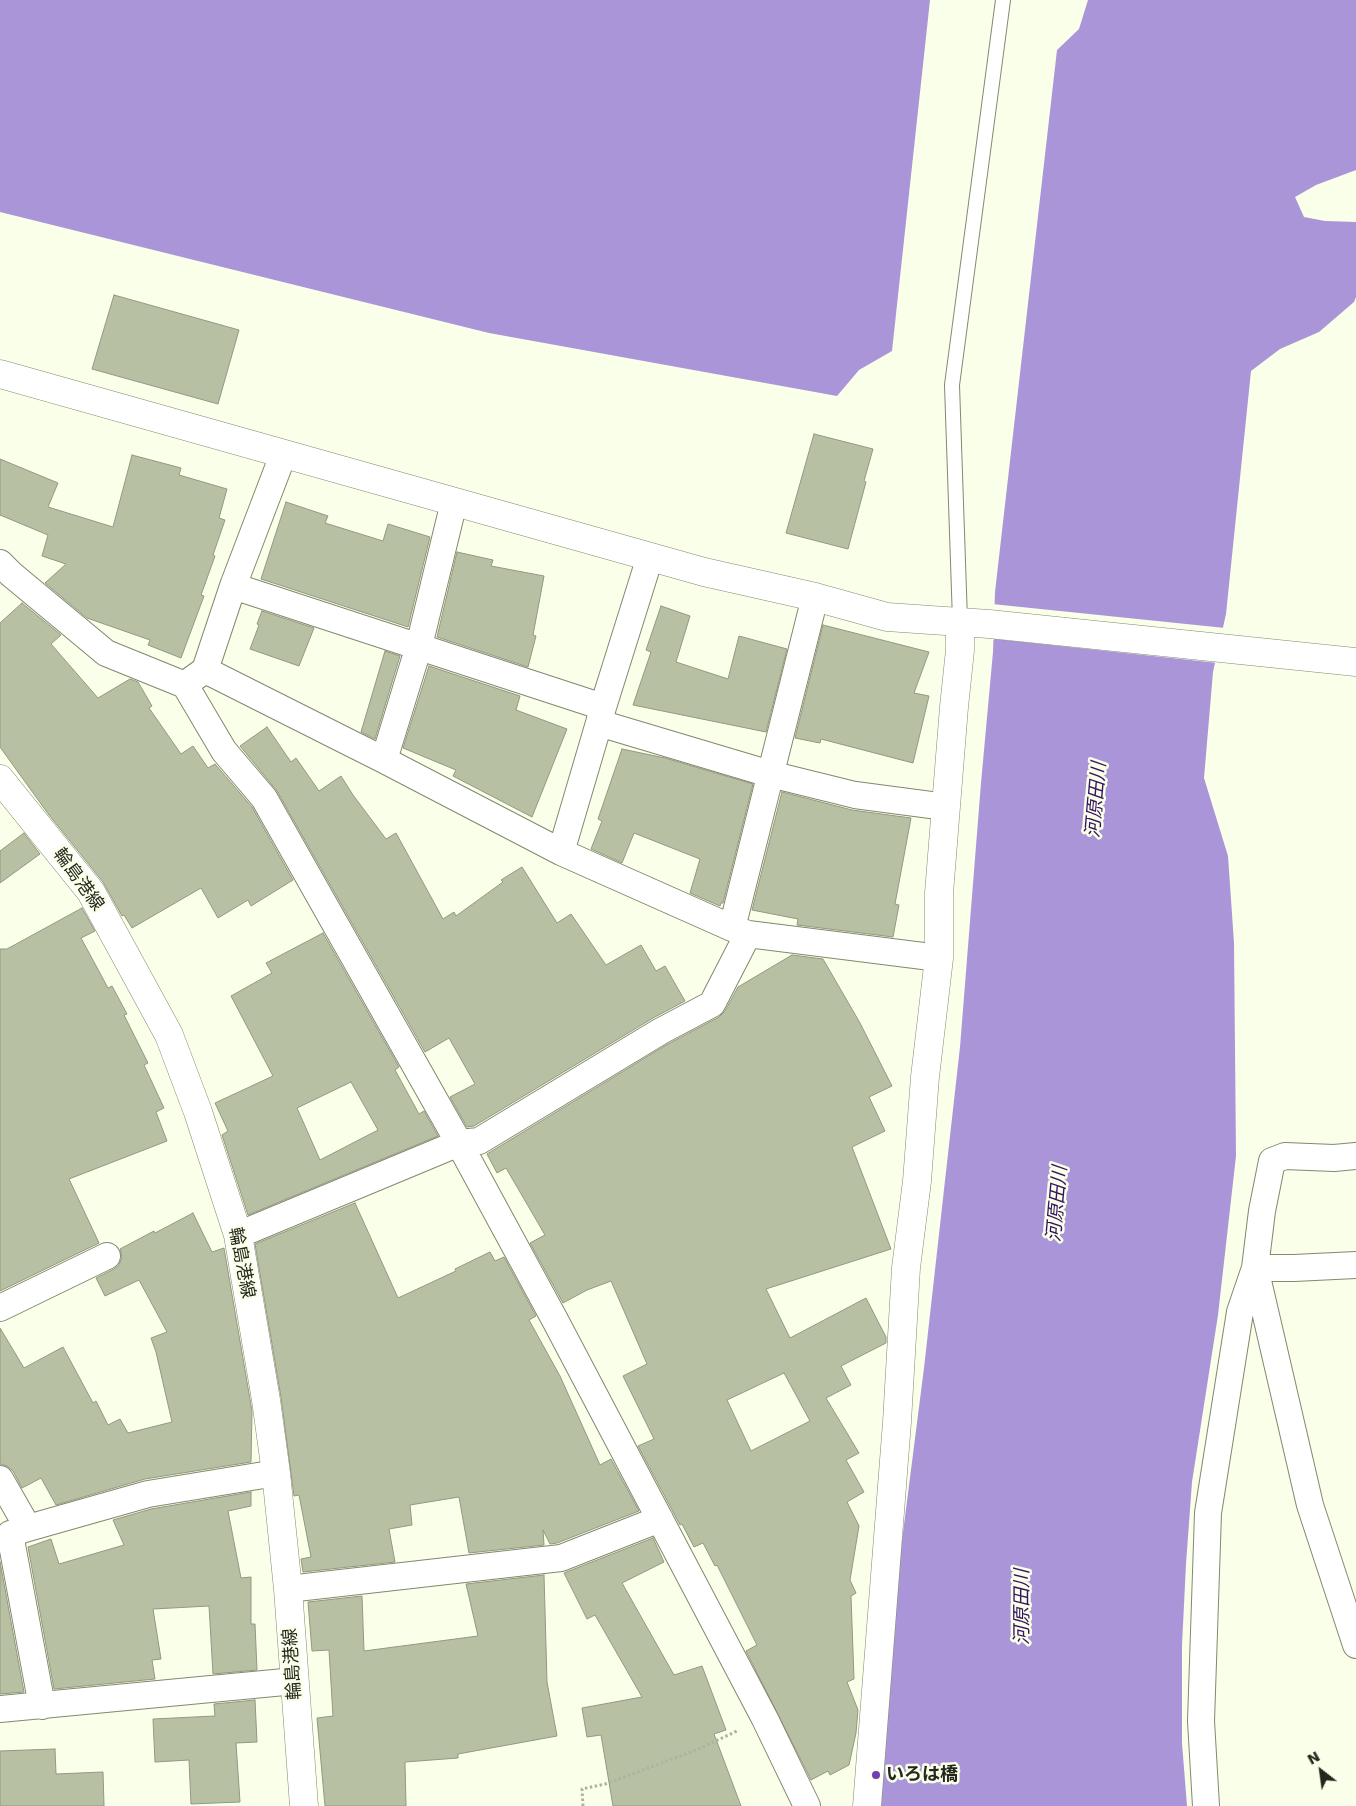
<!DOCTYPE html>
<meta charset="utf-8">
<style>
body{margin:0}
#map{position:relative;width:1356px;height:1806px;overflow:hidden;background:#f9ffe8;font-family:"DejaVu Sans",sans-serif}
canvas{display:block}
.north{position:absolute;left:1296px;top:1746px;width:50px;height:50px;-webkit-text-stroke:4px #f9ffe8;paint-order:stroke;rotate:330deg;font-size:14px;font-weight:700;line-height:20px;text-align:center;color:#25271d}
.north::after{content:'';display:block;margin:auto;width:18px;height:22px;background:#25271d;clip-path:polygon(50% 0,100% 100%,50% 72%,0 100%)}
</style>
<div id="map">
<canvas width="1356" height="1806"></canvas>
<div class="north">N</div>
</div>
<script>
const g = document.querySelector('canvas').getContext('2d');
g.lineJoin = 'round';
function fill(path, color) { g.fillStyle = color; g.fill(path, 'evenodd'); }
const shape = rows => new Path2D(rows.map(r => 'M' + r).join(''));
function strokePath(path, color, width, dash) { g.strokeStyle = color; g.lineWidth = width; g.lineCap = dash ? 'butt' : 'round'; g.setLineDash(dash || []); g.stroke(path); }
function drawText(font, color, halo, rows, align = 'center') {
  g.font = font + ' "DejaVu Sans","Noto Sans JP",sans-serif'; g.lineWidth = 5; g.setLineDash([]); g.textBaseline = 'middle'; g.strokeStyle = halo; g.fillStyle = color; for (const [text, x, y, turn = 0] of rows) {
    g.save(); g.translate(x, y); g.rotate((+turn || 0) * Math.PI / 180); g.textAlign = isNaN(turn) ? turn : align; if (halo) g.strokeText(text, 0, 0); g.fillText(text, 0, 0); g.restore();
  }
}
fill(shape([
 [0,0,930,0,892,351,859,370,837,396,489,333,0,212],
 [1088,0,1356,0,1356,170,1316,185,1295,197,1304,217,1325,221,1356,222,1356,297,1354,302,1319,332,1280,349,1251,371,1226,614,1213,672,1204,778,1228,856,1234,943,1236,1156,1218,1315,1192,1482,1186,1564,1182,1645,1182,1743,1187,1806,880,1806,888,1650,924,1368,960,1047,981,783,993,652,995,592,1057,50,1079,29]
]), '#aa95d9');
fill(shape([
 [992,604,1225,628,1218,663,995,639,991,641]
]), '#f9ffe8');
const building = shape([
 [114,295,239,330,218,404,92,369,114,295],
 [814,434,873,449,864,481,866,482,848,549,786,533,814,434],
 [132,455,181,468,179,475,227,489,219,518,225,520,213,555,215,556,201,595,204,596,181,658,148,645,150,640,87,618,45,583,66,564,42,556,48,535,0,515,0,459,58,483,48,507,113,527,132,455],
 [286,502,328,516,325,523,383,541,388,524,430,537,408,627,261,579,286,502],
 [457,552,493,560,491,566,544,576,533,635,536,636,528,667,437,637,457,552],
 [22,603,61,635,51,644,98,698,130,679,138,682,152,706,149,708,181,754,193,746,208,768,215,764,252,807,293,880,251,906,248,900,218,918,201,888,132,928,124,915,122,916,103,882,49,815,0,747,0,623,22,603],
 [661,606,690,616,676,662,728,679,739,636,787,649,766,732,633,705,651,652,646,650,661,606],
 [262,611,314,628,299,666,250,649,259,625,257,624,262,611],
 [823,625,929,652,914,693,929,696,913,763,821,739,820,743,795,738,823,625],
 [385,651,400,656,375,739,361,732,385,651],
 [429,666,520,696,516,710,567,729,532,817,453,776,456,770,403,748,429,666],
 [267,727,291,762,296,758,319,791,341,776,353,795,386,839,396,833,443,919,454,912,456,916,503,882,501,880,522,867,557,923,571,914,606,965,641,945,656,971,665,966,685,1001,653,1018,474,1126,467,1127,450,1097,475,1084,449,1038,425,1052,277,791,240,746,267,727],
 [622,749,665,758,753,784,723,903,721,903,720,906,690,893,700,859,634,833,622,863,591,849,602,821,598,819,622,749],
 [782,792,852,810,911,818,895,904,899,905,893,937,797,925,798,919,752,910,782,792],
 [24,833,40,854,0,883,0,851,24,833],
 [82,908,95,931,81,938,108,988,112,986,127,1014,124,1015,148,1063,144,1065,164,1108,156,1112,167,1141,69,1179,99,1243,0,1291,0,949,7,949,82,908],
 [323,933,399,1067,395,1070,419,1114,424,1111,438,1136,248,1215,222,1135,228,1131,215,1103,273,1076,231,996,272,973,266,963,323,933],
 [351,1082,378,1130,320,1160,297,1108,351,1082],
 [792,955,823,959,860,1023,892,1086,869,1097,885,1131,852,1147,891,1249,766,1289,790,1338,866,1298,886,1337,886,1343,841,1366,851,1385,826,1398,859,1453,846,1460,864,1492,847,1502,859,1526,850,1580,856,1593,851,1596,854,1679,847,1682,858,1710,856,1733,849,1765,830,1775,828,1771,811,1780,746,1651,757,1645,717,1565,715,1566,703,1543,694,1547,682,1524,680,1525,638,1446,654,1439,623,1376,647,1364,611,1281,587,1290,563,1303,530,1243,545,1235,506,1168,497,1173,487,1154,668,1044,719,1017,725,1011,738,987,792,955],
 [784,1373,810,1421,751,1451,727,1400,784,1373],
 [355,1203,398,1298,456,1271,455,1269,490,1252,495,1261,504,1257,536,1316,529,1320,560,1376,600,1465,611,1459,639,1511,557,1543,550,1544,543,1530,544,1545,469,1553,459,1497,410,1505,412,1525,389,1529,395,1562,303,1572,301,1559,311,1557,299,1495,294,1496,281,1397,255,1244,355,1203],
 [193,1213,212,1252,224,1248,252,1411,251,1462,145,1479,56,1505,41,1478,22,1488,13,1471,7,1466,0,1464,0,1328,24,1368,63,1347,93,1403,96,1401,108,1425,120,1419,128,1433,172,1422,156,1352,151,1338,167,1332,139,1280,105,1296,96,1278,114,1269,119,1265,122,1257,120,1249,154,1231,155,1233,193,1213],
 [251,1492,251,1506,228,1511,241,1578,251,1577,251,1624,255,1624,257,1670,213,1674,209,1606,153,1609,161,1659,152,1660,155,1679,54,1689,28,1547,51,1539,59,1564,124,1545,113,1520,151,1509,251,1492],
 [653,1538,664,1562,622,1583,674,1675,702,1666,726,1730,714,1734,741,1806,613,1806,601,1735,587,1737,582,1708,642,1697,595,1615,587,1619,564,1573,653,1538],
 [0,1562,24,1692,0,1694,0,1562],
 [544,1575,547,1682,557,1736,458,1754,458,1758,405,1762,406,1806,325,1806,317,1718,333,1716,329,1650,312,1651,308,1602,362,1596,364,1651,478,1636,466,1584,544,1575],
 [255,1700,257,1742,236,1743,240,1802,191,1804,189,1760,155,1762,153,1719,215,1716,214,1704,255,1700],
 [55,1749,56,1774,103,1772,104,1806,0,1806,0,1751,55,1749]
]);
fill(building, '#b8c0a4');
strokePath(building, '#92997f', 1);
const lane = shape([
 [960,621,952,385,1003,0]
]);
const street = shape([
 [0,563,11,574,106,653,185,685,224,751,264,798,459,1143,555,1320,765,1719,807,1806],
 [233,586,603,707],
 [205,670,384,760,561,852,732,928,748,934,939,958],
 [191,680,205,670,233,586,283,455],
 [599,723,770,774,855,795,946,807],
 [384,760,419,646,454,502],
 [561,852,599,723,603,707,650,557],
 [732,928,815,597],
 [238,1235,459,1143,479,1141,661,1031,712,1004,748,934],
 [1255,1268,1310,1505,1356,1645],
 [1255,1268,1294,1268,1356,1265],
 [0,1308,107,1256],
 [0,1479,28,1528,10,1534,42,1706],
 [28,1528,148,1494,276,1473],
 [288,1589,561,1558,660,1519],
 [0,1709,295,1681],
 [1206,1806,1201,1721,1208,1513,1240,1312,1255,1268,1262,1211,1272,1161,1285,1156,1334,1158,1356,1156]
]);
const secondary = shape([
 [0,374,704,572,815,597,887,617,989,624,1356,662],
 [0,779,91,892,169,1035,198,1112,238,1235,266,1400,276,1473,288,1589,304,1806],
 [867,1806,897,1422,906,1268,917,1181,925,1077,939,958,939,893,954,707,960,650,960,621]
]);
strokePath(lane, '#82896f', 16);
strokePath(street, '#82896f', 28);
strokePath(secondary, '#82896f', 29);
strokePath(shape([
 [583,1806,582,1789,605,1784,694,1751,737,1731]
]), '#aeb2a0', 3, [2.5, 2.5]);
strokePath(lane, '#fff', 14);
strokePath(street, '#fff', 26);
strokePath(secondary, '#fff', 28);
for (const [x, y, r, color] of [
 [876,1775,5,"#6f3fb6"]
]) { const dot = new Path2D(); dot.arc(x, y, r, 0, 2 * Math.PI); g.fillStyle = color; g.fill(dot); strokePath(dot, '#f9ffe8', 2); }
drawText('18px', '#25271d', '#f9ffe8', [
 ["輪島港線",78,880,54],
 ["輪島港線",241,1263,79],
 ["輪島港線",293,1664,-94]
]);
drawText('bold 18px', '#25271d', '#f9ffe8', [
 ["いろは橋",886,1775]
], 'left');
drawText('italic 19px', '#361262', '#f9ffe8', [
 ["河原田川",1097,800,-85],
 ["河原田川",1058,1204,-85],
 ["河原田川",1023,1607,-90]
]);
</script>
